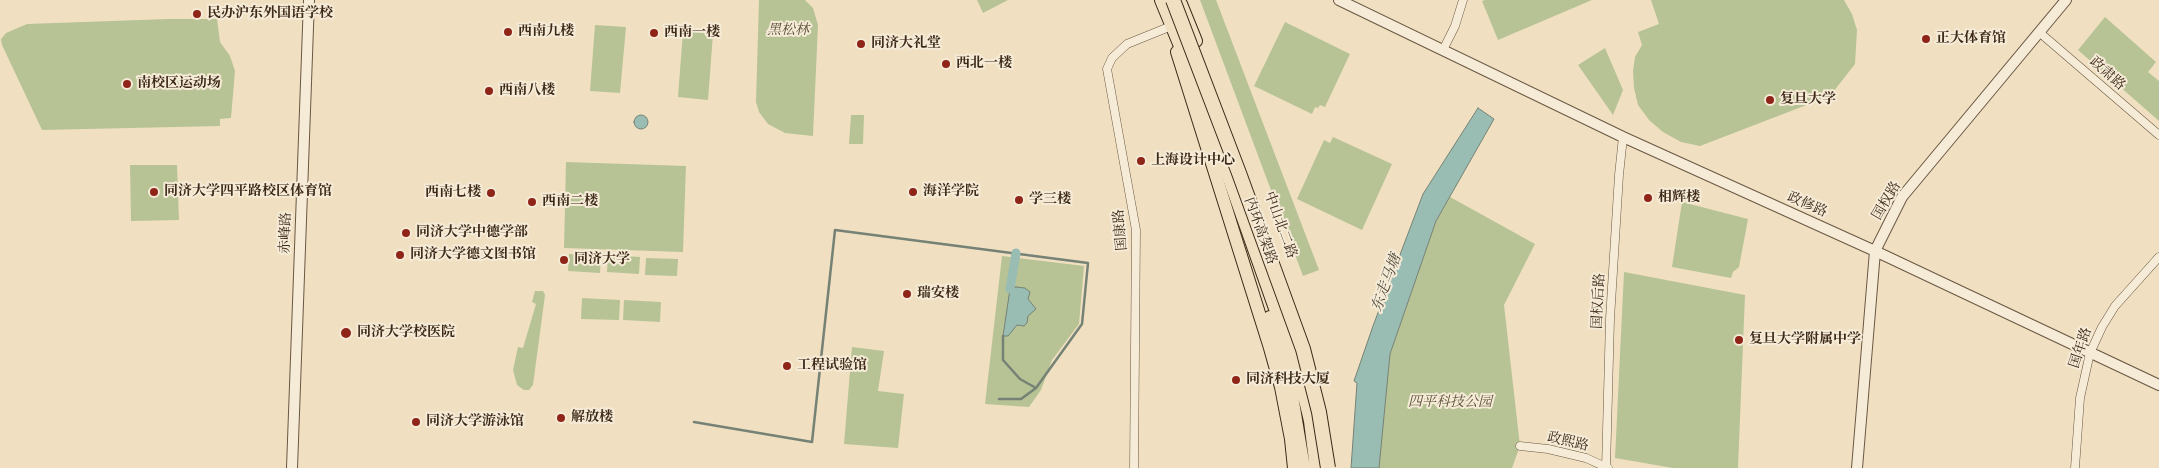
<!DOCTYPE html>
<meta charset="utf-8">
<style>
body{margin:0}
canvas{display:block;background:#f0e0c1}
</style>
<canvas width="2159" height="468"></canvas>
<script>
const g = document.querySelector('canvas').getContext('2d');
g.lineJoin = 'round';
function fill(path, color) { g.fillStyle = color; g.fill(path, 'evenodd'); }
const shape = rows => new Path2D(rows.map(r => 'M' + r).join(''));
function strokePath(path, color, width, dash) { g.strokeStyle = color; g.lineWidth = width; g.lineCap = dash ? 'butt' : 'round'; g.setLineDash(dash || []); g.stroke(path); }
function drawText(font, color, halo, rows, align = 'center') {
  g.font = font + ' "IM FELL Great Primer","Noto Serif SC",serif'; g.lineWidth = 4; g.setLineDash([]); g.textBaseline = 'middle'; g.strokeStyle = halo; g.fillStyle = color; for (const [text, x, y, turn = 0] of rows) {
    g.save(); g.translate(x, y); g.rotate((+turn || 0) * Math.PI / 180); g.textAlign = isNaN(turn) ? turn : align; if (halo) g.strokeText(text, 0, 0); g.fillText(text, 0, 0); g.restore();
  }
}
fill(shape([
 [759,0,805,0,813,8,818,25,813,136,785,133,768,124,759,112,756,102],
 [977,0,1008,0,983,13],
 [1200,0,1216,0,1319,270,1303,276],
 [1485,0,1592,0,1498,40,1482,1],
 [1651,0,1844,0,1852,14,1857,30,1855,64,1830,96,1700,146,1681,142,1663,132,1649,120,1638,105,1634,88,1633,71,1635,57,1642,45,1638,32,1659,24],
 [2105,17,2156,62,2148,72,2159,81,2159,121,2078,50],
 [168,19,217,19,220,42,230,56,235,71,231,118,220,119,220,126,42,130,2,45,1,39,6,33,27,24],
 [1285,22,1350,54,1325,107,1320,105,1318,108,1315,107,1312,114,1254,86],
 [595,25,626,27,620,93,590,91],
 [683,31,713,34,708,100,678,97],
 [1605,48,1623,90,1613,115,1578,65],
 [851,115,864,115,863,144,849,144],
 [1333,137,1392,164,1362,230,1297,199,1324,140,1330,143],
 [566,162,686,166,683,252,564,248],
 [130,165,177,165,179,220,131,221],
 [1450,197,1535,244,1504,305,1520,446,1512,468,1379,468,1390,354,1436,221],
 [1682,202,1748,219,1739,267,1733,272,1731,278,1672,267],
 [569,254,601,256,600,273,568,271],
 [608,255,640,257,639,274,607,272],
 [1002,256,1084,266,1079,324,1052,360,1041,390,1029,407,985,404],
 [646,258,678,259,677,276,645,275],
 [1624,272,1745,295,1738,468,1673,468,1615,458],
 [535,291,543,291,545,295,533,385,529,390,524,390,517,385,513,370,518,347,523,348,536,304,532,302],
 [582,298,620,300,619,320,581,319],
 [624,300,661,302,660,322,623,320],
 [852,347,884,351,878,391,904,394,898,448,844,444]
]), '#b7c395');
const water = shape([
 [1478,108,1494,119,1436,221,1390,354,1379,468,1351,468,1357,383,1354,381,1373,326,1423,194,1478,108],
 '634 122a7 7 0 1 1 14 0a7 7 0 1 1-14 0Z',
 [1016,287,1025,288,1030,292,1028,299,1036,309,1028,316,1027,323,1024,326,1017,325,1008,336,1003,336,1010,289,1016,287]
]);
fill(water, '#9abdb3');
strokePath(water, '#758275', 1);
strokePath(shape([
 [1003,336,1003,360,1020,379,1036,388],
 [694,422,812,442,835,230,1088,263,1082,324,1036,388,1021,399,999,399]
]), '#758275', 2.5);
strokePath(shape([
 [1010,289,1016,253]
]), '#9abdb3', 9);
const minor = shape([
 [2039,32,2159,135],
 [1443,50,1455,26,1463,0],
 [1520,446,1548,449,1586,458,1608,468],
 [1134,468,1136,230,1107,69,1112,58,1127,44,1169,27],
 [1606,468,1610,319,1619,175,1623,137],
 [2075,468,2080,398,2090,353,2102,327,2115,306,2159,257]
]);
const tertiary = shape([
 [1339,0,1623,137,1875,251,2159,385],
 [292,468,309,0],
 [1857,468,1875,251,1902,197,2066,0]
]);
const primary = shape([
 [1181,4,1196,41],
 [1177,52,1270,348,1281,387,1291,439,1294,468]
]);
const trunk = shape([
 [1162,0,1186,58,1232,184,1301,379,1311,421,1317,468],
 [1270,318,1290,390,1303,468]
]);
strokePath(minor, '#6a5742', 9);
strokePath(tertiary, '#6a5742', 12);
strokePath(primary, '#3d2918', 14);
strokePath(trunk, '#3d2918', 16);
strokePath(minor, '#f5ebd7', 8);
strokePath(tertiary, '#f5ebd7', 10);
strokePath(primary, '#f0e0c1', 12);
strokePath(trunk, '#f0e0c1', 14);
const trunkBridge = shape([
 [1173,0,1239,173,1303,349,1319,412,1328,468]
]);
strokePath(trunkBridge, '#3d2918', 16, []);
strokePath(trunkBridge, '#f0e0c1', 14);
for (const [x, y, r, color] of [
 [197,14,5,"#8f2418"],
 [508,32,5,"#8f2418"],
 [654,33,5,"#8f2418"],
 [1926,39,5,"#8f2418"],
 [861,44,5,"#8f2418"],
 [946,64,5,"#8f2418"],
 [127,84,5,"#8f2418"],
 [489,91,5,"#8f2418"],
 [1770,100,5,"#8f2418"],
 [1141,161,5,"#8f2418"],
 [154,192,5,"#8f2418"],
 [913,192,5,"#8f2418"],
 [491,193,5,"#8f2418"],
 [1648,198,5,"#8f2418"],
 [1019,200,5,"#8f2418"],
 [532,202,5,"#8f2418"],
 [406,233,5,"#8f2418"],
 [400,255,5,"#8f2418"],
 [564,260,5,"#8f2418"],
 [907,294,5,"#8f2418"],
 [346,333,6,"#8f2418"],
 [1739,340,5,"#8f2418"],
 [787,366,5,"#8f2418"],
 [1236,380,5,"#8f2418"],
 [561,418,5,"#8f2418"],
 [416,422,5,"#8f2418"]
]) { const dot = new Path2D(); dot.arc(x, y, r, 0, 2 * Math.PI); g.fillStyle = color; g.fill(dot); strokePath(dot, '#f5ebd7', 2); }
drawText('bold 14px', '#3d2918', '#f5ebd7', [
 ["民办沪东外国语学校",207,14],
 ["西南九楼",518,32],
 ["西南一楼",664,33],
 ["正大体育馆",1936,39],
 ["同济大礼堂",871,44],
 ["西北一楼",956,64],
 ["南校区运动场",137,84],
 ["西南八楼",499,91],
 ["复旦大学",1780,100],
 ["上海设计中心",1151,161],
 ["同济大学四平路校区体育馆",164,192],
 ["海洋学院",923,192],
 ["西南七楼",481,193,"right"],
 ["相辉楼",1658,198],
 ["学三楼",1029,200],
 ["西南二楼",542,202],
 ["同济大学中德学部",416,233],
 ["同济大学德文图书馆",410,255],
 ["同济大学",574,260],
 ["瑞安楼",917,294],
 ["同济大学校医院",357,333],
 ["复旦大学附属中学",1749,340],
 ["工程试验馆",797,366],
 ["同济科技大厦",1246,380],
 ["解放楼",571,418],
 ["同济大学游泳馆",426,422]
], 'left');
drawText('italic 14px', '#5c5037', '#f5ebd7', [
 ["黑松林",788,31],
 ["四平科技公园",1450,403]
]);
drawText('14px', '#3d2918', '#f5ebd7', [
 ["政肃路",2107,74,41],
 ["国权路",1887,201,-59],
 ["政修路",1807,205,24],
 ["中山北二路",1280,225,70],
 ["国康路",1121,230,-95],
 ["内环高架路",1260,231,70],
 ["赤峰路",286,233,-88],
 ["国权后路",1599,301,-87],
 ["国年路",2081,348,-71],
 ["政熙路",1568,442,13]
]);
drawText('italic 15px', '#544e3f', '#f5ebd7', [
 ["东走马塘",1387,283,-70]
]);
</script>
